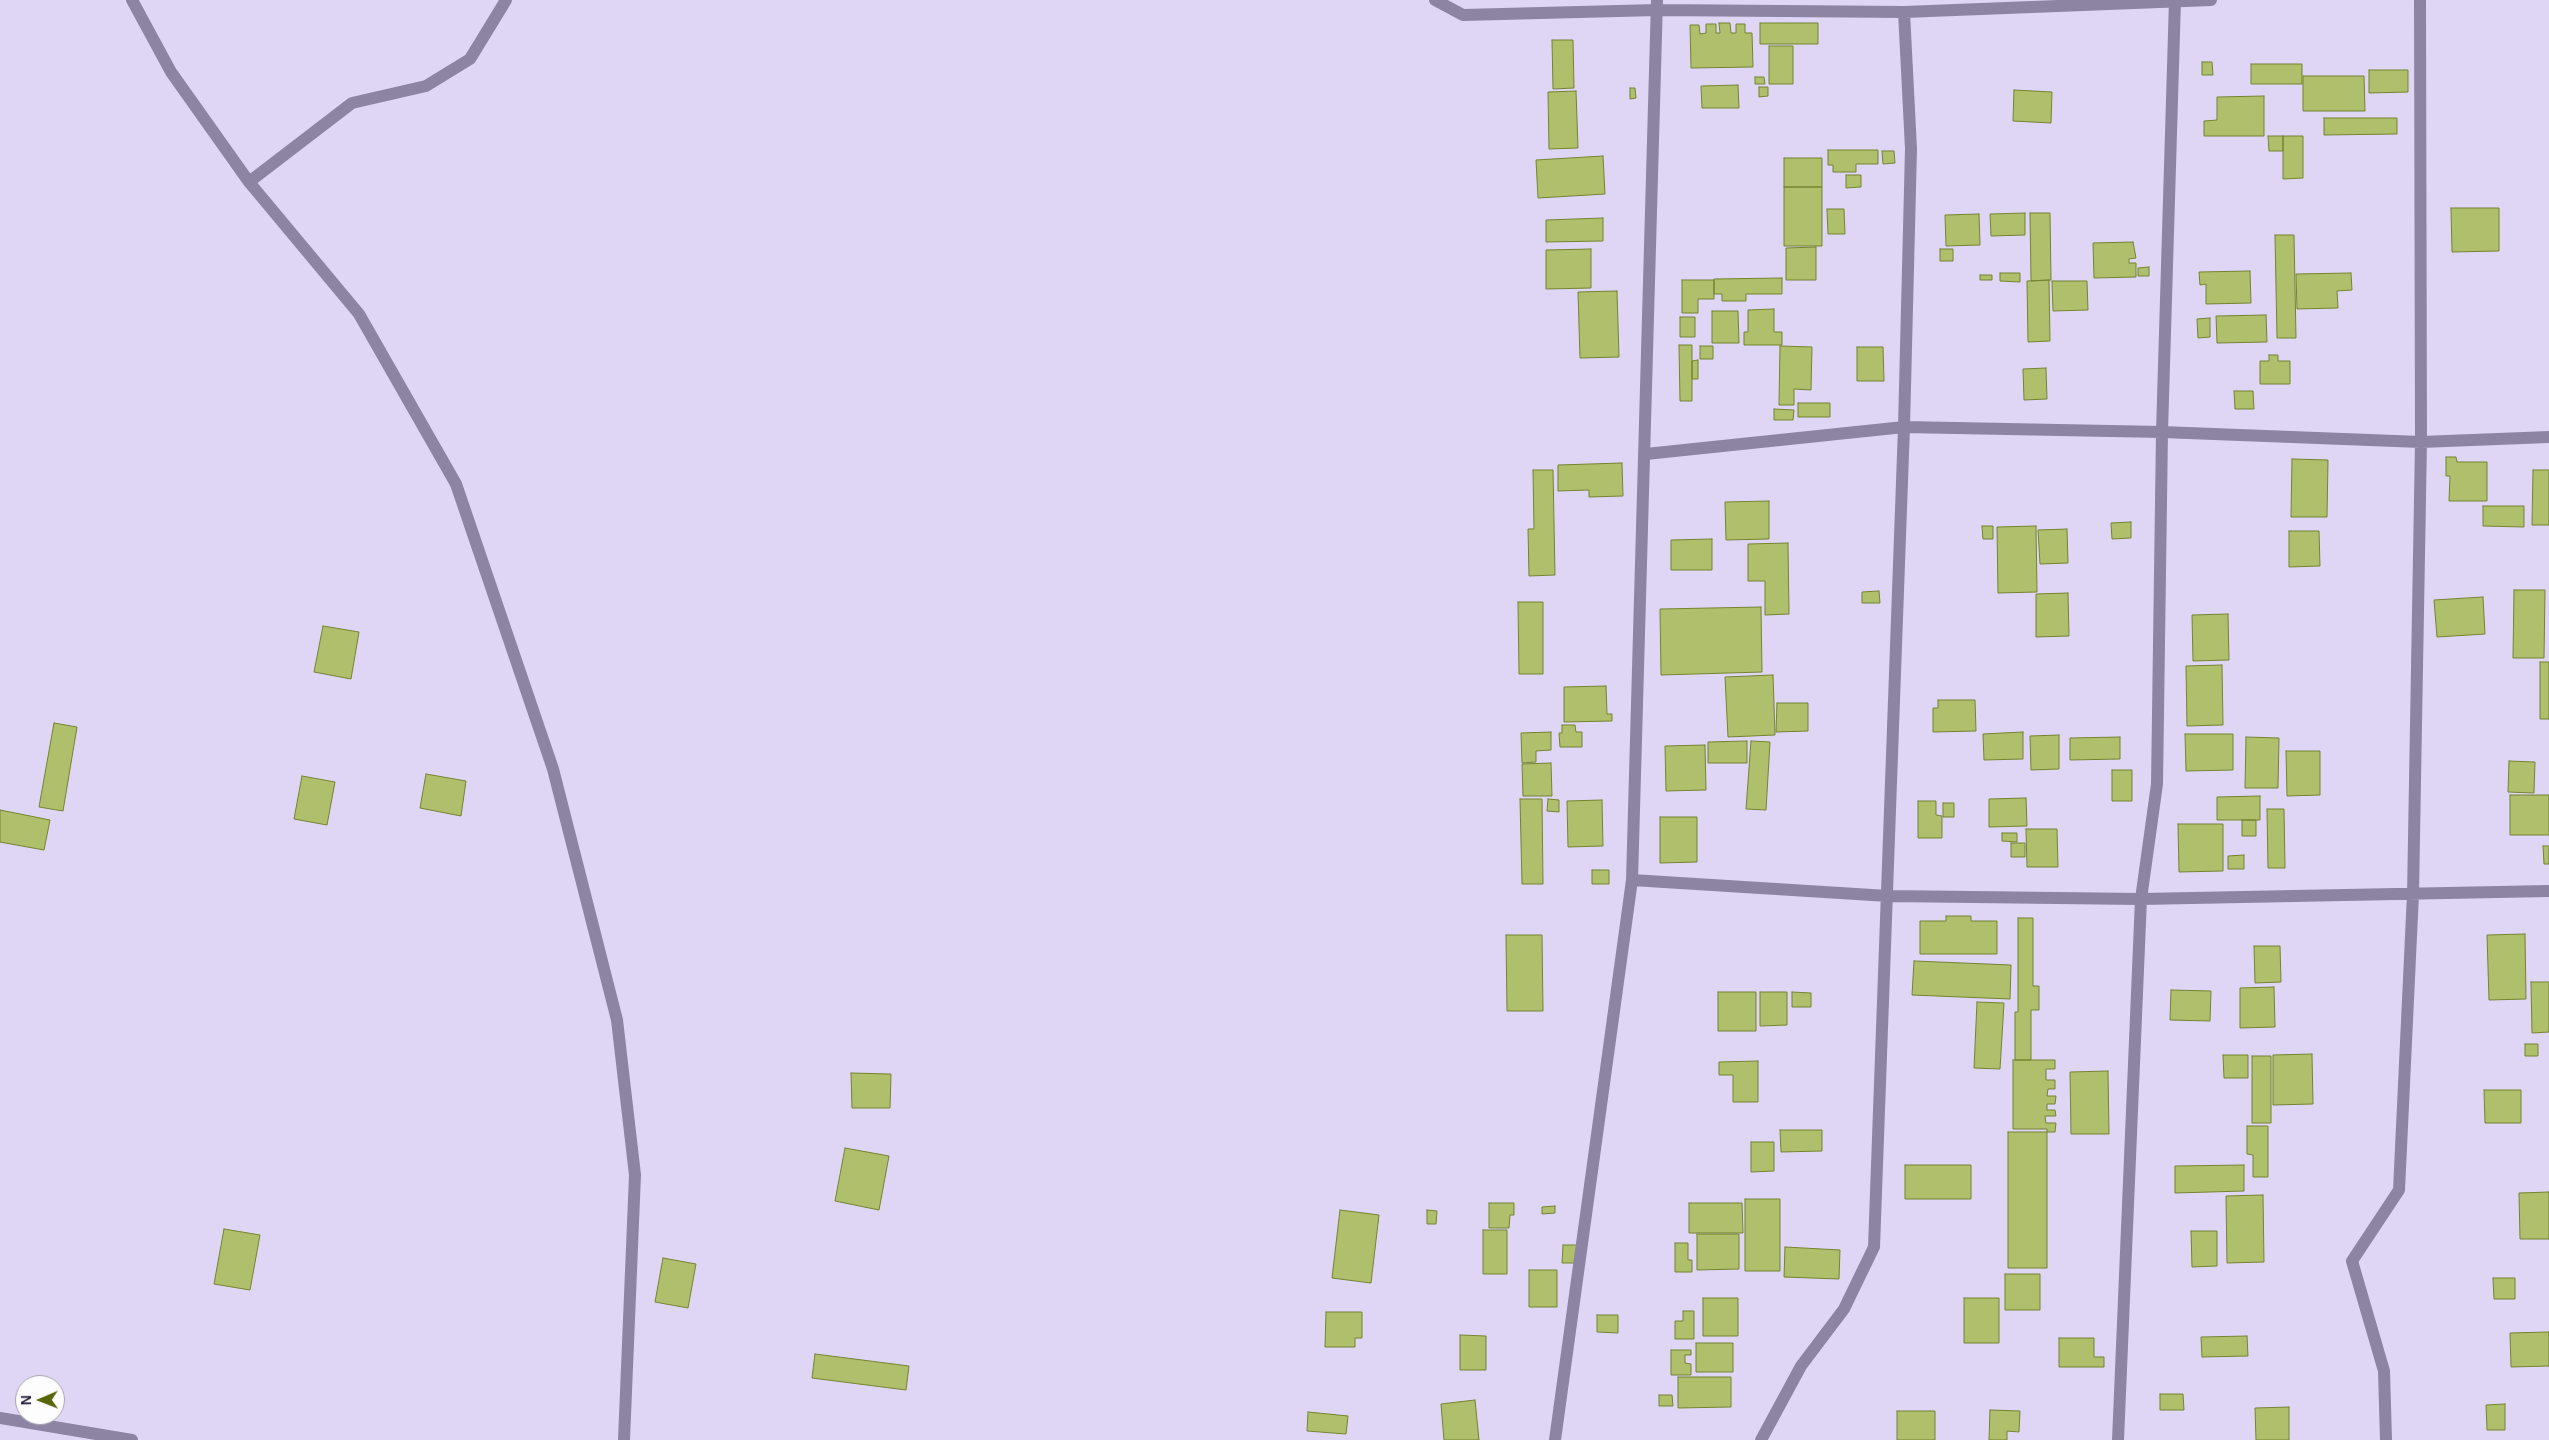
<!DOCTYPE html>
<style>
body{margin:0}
#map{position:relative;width:2549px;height:1440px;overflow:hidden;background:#dfd6f6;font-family:Helvetica,sans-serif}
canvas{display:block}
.north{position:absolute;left:15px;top:1375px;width:50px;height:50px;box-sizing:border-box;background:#fdfdfd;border:1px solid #a7a3ae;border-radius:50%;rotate:269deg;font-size:14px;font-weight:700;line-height:20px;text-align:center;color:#251b38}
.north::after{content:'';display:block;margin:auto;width:18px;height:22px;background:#596509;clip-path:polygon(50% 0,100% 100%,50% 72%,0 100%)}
</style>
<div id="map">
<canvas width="2549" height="1440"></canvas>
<div class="north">N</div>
</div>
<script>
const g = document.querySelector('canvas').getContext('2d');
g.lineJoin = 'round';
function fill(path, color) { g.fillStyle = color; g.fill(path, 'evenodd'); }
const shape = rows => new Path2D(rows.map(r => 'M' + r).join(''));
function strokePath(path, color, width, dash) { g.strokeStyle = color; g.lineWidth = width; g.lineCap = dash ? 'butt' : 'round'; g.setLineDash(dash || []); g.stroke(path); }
const building = shape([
 [1719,23,1730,23,1731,33,1736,33,1736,24,1745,24,1745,33,1752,33,1753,67,1691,68,1690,25,1699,25,1700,34,1706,33,1706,24,1716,24,1716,33,1720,33,1719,23],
 [1760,23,1818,23,1818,44,1760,44,1760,23],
 [1552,40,1573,40,1574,88,1553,89,1552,40],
 [1769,46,1793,46,1793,84,1769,84,1769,46],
 [2202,62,2212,62,2213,75,2202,75,2202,62],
 [2251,64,2302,64,2302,84,2251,84,2251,64],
 [2369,70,2408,70,2408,92,2369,93,2369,70],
 [2303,76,2364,76,2365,111,2303,111,2303,76],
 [1755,77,1764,77,1765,84,1755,84,1755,77],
 [1738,85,1739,108,1702,108,1701,86,1738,85],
 [1759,87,1768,87,1768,96,1759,97,1759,87],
 [1630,88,1635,88,1636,98,1630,99,1630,88],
 [2014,90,2052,92,2051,123,2013,121,2014,90],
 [1576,91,1578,148,1549,149,1548,92,1576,91],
 [2264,96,2264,136,2204,136,2204,121,2217,120,2217,97,2264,96],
 [2324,118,2397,118,2397,134,2324,135,2324,118],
 [2268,136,2283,136,2283,151,2269,151,2268,136],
 [2283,136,2303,136,2303,178,2283,179,2283,136],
 [1828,150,1878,150,1878,164,1856,164,1856,172,1833,172,1833,165,1828,165,1828,150],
 [1882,151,1894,151,1895,163,1883,164,1882,151],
 [1603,156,1605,194,1538,198,1536,160,1603,156],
 [1784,158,1822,158,1822,187,1784,187,1784,158],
 [1846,175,1861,175,1861,187,1846,188,1846,175],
 [1784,187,1822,187,1822,246,1784,246,1784,187],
 [2451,208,2499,208,2499,251,2452,252,2451,208],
 [1827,209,1844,209,1845,234,1828,234,1827,209],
 [2025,213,2025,235,1991,236,1990,214,2025,213],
 [2030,213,2050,213,2051,280,2031,281,2030,213],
 [1979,214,1980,245,1946,246,1945,215,1979,214],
 [1603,218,1603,241,1546,242,1546,220,1603,218],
 [2275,235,2294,235,2296,338,2277,338,2275,235],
 [2133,242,2136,258,2129,259,2129,263,2136,263,2136,277,2094,278,2093,243,2133,242],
 [1816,247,1816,280,1786,280,1786,248,1816,247],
 [1591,249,1591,288,1546,289,1546,250,1591,249],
 [1940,249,1953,249,1953,261,1940,261,1940,249],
 [2149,267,2149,276,2138,276,2138,268,2149,267],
 [2250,271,2251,303,2206,304,2206,284,2200,285,2199,272,2250,271],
 [2000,273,2020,273,2020,282,2000,281,2000,273],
 [2351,273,2352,290,2337,291,2338,308,2297,309,2296,274,2351,273],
 [1980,275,1992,275,1992,280,1980,280,1980,275],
 [1782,278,1782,294,1746,294,1746,301,1722,301,1722,294,1714,294,1714,279,1782,278],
 [1682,280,1714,280,1714,299,1698,299,1698,313,1682,313,1682,280],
 [2049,280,2050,341,2028,342,2027,281,2049,280],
 [2052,281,2087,281,2088,310,2053,311,2052,281],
 [1617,291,1619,357,1580,358,1578,292,1617,291],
 [1774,309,1774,332,1782,332,1782,345,1744,345,1744,332,1748,332,1748,310,1774,309],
 [1712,311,1738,311,1739,343,1712,343,1712,311],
 [2266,315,2267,342,2217,343,2216,316,2266,315],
 [1680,317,1695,317,1695,337,1680,337,1680,317],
 [2210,318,2210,337,2198,338,2197,319,2210,318],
 [1679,345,1692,345,1692,401,1680,401,1679,345],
 [1700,346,1713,346,1713,359,1700,359,1700,346],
 [1780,346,1812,347,1811,390,1794,389,1794,405,1779,405,1780,346],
 [1857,347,1883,347,1884,381,1857,381,1857,347],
 [2269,355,2278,355,2278,361,2290,361,2290,384,2260,384,2260,361,2269,361,2269,355],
 [1698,360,1698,379,1692,379,1692,361,1698,360],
 [2046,368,2047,399,2024,400,2023,369,2046,368],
 [2234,391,2253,391,2254,409,2235,409,2234,391],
 [1798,403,1830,403,1830,417,1798,417,1798,403],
 [1774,409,1794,410,1793,420,1774,420,1774,409],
 [2446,457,2456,457,2457,462,2487,462,2487,501,2449,501,2450,476,2446,476,2446,457],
 [2292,459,2328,460,2327,517,2291,517,2292,459],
 [1622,463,1623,496,1589,497,1589,490,1558,491,1558,465,1622,463],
 [1533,470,1553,470,1555,575,1529,576,1528,529,1534,529,1533,470],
 [2533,470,2549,470,2549,525,2532,525,2533,470],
 [1769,501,1769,539,1726,540,1725,502,1769,501],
 [2483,506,2524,506,2524,527,2483,526,2483,506],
 [2131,522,2131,538,2112,539,2111,523,2131,522],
 [1982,526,1993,526,1993,539,1983,539,1982,526],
 [2036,526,2037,592,1998,593,1997,527,2036,526],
 [2067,529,2068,563,2040,564,2038,530,2067,529],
 [2289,531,2319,531,2320,566,2289,567,2289,531],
 [1712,539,1712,570,1671,570,1671,540,1712,539],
 [1788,543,1789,614,1765,615,1765,581,1748,581,1748,544,1788,543],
 [2514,590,2545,590,2544,658,2513,658,2514,590],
 [1879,591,1880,603,1862,603,1862,592,1879,591],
 [2068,593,2069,636,2036,637,2036,594,2068,593],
 [2483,597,2485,634,2437,637,2434,600,2483,597],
 [1518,602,1543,602,1543,674,1519,674,1518,602],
 [1761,607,1762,672,1661,675,1660,609,1761,607],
 [2228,614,2229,660,2193,661,2192,615,2228,614],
 [323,626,359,632,351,679,314,672,323,626],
 [2540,662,2549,662,2549,719,2540,719,2540,662],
 [2222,665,2223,725,2187,726,2186,666,2222,665],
 [1773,675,1775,735,1728,737,1725,677,1773,675],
 [1606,686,1607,714,1612,714,1612,721,1564,722,1564,687,1606,686],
 [1938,700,1975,700,1976,731,1933,732,1933,708,1938,708,1938,700],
 [1777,703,1808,703,1808,731,1776,732,1777,703],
 [54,723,77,727,63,811,39,807,54,723],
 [1562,725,1575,725,1576,732,1582,732,1582,747,1560,747,1559,733,1562,733,1562,725],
 [1551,732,1551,750,1536,751,1536,762,1522,763,1521,733,1551,732],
 [2023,732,2023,759,1984,760,1983,734,2023,732],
 [2185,734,2233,734,2233,770,2186,771,2185,734],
 [2059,735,2059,769,2031,770,2030,736,2059,735],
 [2120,737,2120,759,2070,760,2070,738,2120,737],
 [2246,737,2279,738,2278,788,2245,788,2246,737],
 [1747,741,1747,763,1708,763,1708,742,1747,741],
 [1751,741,1770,742,1766,810,1746,809,1751,741],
 [1705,745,1706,790,1666,791,1665,746,1705,745],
 [2286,751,2320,751,2320,795,2287,796,2286,751],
 [2509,761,2535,762,2534,793,2508,792,2509,761],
 [1551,763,1552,796,1523,796,1522,764,1551,763],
 [2112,770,2132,770,2132,801,2112,801,2112,770],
 [426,774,466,781,461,816,420,808,426,774],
 [302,776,335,782,327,825,294,819,302,776],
 [2510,795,2549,795,2549,835,2510,835,2510,795],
 [2260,796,2260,820,2217,820,2217,797,2260,796],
 [2026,798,2027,826,1989,827,1989,799,2026,798],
 [1520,799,1542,799,1543,884,1522,884,1520,799],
 [1548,799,1559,800,1559,812,1547,811,1548,799],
 [1602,800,1603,846,1568,847,1567,801,1602,800],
 [1918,801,1936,801,1936,815,1942,816,1942,838,1918,838,1918,801],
 [1943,803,1954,803,1954,817,1943,817,1943,803],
 [2267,809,2284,809,2285,868,2268,868,2267,809],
 [0,810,50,820,44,850,0,842,0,810],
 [1660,817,1697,817,1697,862,1660,863,1660,817],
 [2242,820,2256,820,2256,836,2242,836,2242,820],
 [2178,824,2223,824,2223,871,2179,872,2178,824],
 [2026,829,2057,829,2058,867,2027,867,2026,829],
 [2002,833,2017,833,2017,842,2002,841,2002,833],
 [2011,843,2025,843,2025,857,2011,857,2011,843],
 [2543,846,2549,846,2549,864,2544,864,2543,846],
 [2244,855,2244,869,2228,869,2228,856,2244,855],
 [1592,870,1609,870,1609,884,1592,884,1592,870],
 [1946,916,1971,916,1971,921,1997,921,1997,954,1920,954,1920,921,1946,921,1946,916],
 [2018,918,2033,918,2033,986,2039,986,2039,1010,2031,1010,2031,1060,2015,1060,2015,1012,2018,1012,2018,918],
 [2525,934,2526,999,2489,1000,2487,935,2525,934],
 [1506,935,1542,935,1543,1011,1507,1011,1506,935],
 [2254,946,2280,946,2281,982,2255,983,2254,946],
 [1914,961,2011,965,2010,999,1912,995,1914,961],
 [2531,982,2549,982,2549,1032,2532,1033,2531,982],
 [2274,987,2275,1027,2240,1028,2240,988,2274,987],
 [2171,990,2211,991,2210,1021,2170,1020,2171,990],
 [1718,992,1756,992,1756,1031,1718,1031,1718,992],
 [1760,992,1787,992,1787,1025,1760,1026,1760,992],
 [1792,992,1811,993,1811,1007,1792,1007,1792,992],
 [1977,1002,2004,1003,2000,1069,1974,1068,1977,1002],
 [2525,1044,2538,1044,2538,1056,2525,1056,2525,1044],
 [2312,1054,2313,1104,2273,1105,2273,1055,2312,1054],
 [2223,1055,2248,1055,2248,1078,2224,1078,2223,1055],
 [2252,1056,2271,1056,2271,1123,2252,1123,2252,1056],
 [2013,1060,2055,1060,2055,1069,2046,1069,2046,1080,2055,1080,2055,1089,2048,1089,2047,1096,2056,1096,2055,1104,2047,1104,2047,1110,2055,1110,2056,1116,2045,1116,2046,1123,2056,1123,2055,1132,2047,1132,2047,1129,2013,1129,2013,1060],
 [1758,1061,1758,1102,1733,1102,1733,1075,1719,1075,1719,1062,1758,1061],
 [2108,1071,2109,1134,2071,1134,2070,1072,2108,1071],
 [851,1073,891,1074,890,1108,852,1108,851,1073],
 [2484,1090,2521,1090,2521,1123,2485,1123,2484,1090],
 [2247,1126,2268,1126,2268,1177,2253,1177,2253,1155,2247,1154,2247,1126],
 [1780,1130,1822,1130,1822,1151,1781,1152,1780,1130],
 [2008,1132,2047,1132,2047,1268,2008,1268,2008,1132],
 [1751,1142,1774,1142,1774,1171,1751,1172,1751,1142],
 [845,1148,889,1156,879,1210,835,1201,845,1148],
 [1905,1165,1971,1165,1971,1199,1905,1199,1905,1165],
 [2244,1165,2244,1191,2175,1193,2175,1166,2244,1165],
 [2549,1192,2549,1239,2520,1239,2519,1193,2549,1192],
 [2263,1195,2264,1262,2227,1263,2226,1196,2263,1195],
 [1745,1199,1780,1199,1780,1271,1745,1271,1745,1199],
 [1489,1203,1514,1203,1514,1215,1510,1215,1509,1228,1489,1228,1489,1203],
 [1689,1203,1742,1203,1743,1233,1689,1233,1689,1203],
 [1555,1206,1555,1213,1542,1214,1542,1207,1555,1206],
 [1340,1210,1379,1215,1371,1283,1332,1278,1340,1210],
 [1427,1210,1437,1211,1436,1224,1427,1224,1427,1210],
 [224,1229,260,1235,250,1290,214,1284,224,1229],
 [1483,1230,1507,1230,1507,1274,1483,1274,1483,1230],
 [2191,1231,2217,1231,2217,1266,2192,1267,2191,1231],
 [1697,1234,1739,1234,1739,1269,1697,1270,1697,1234],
 [1675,1243,1688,1243,1688,1260,1692,1260,1692,1272,1675,1272,1675,1243],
 [1563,1245,1578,1245,1577,1263,1562,1263,1563,1245],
 [1785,1247,1840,1250,1839,1279,1784,1277,1785,1247],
 [663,1258,696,1264,688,1308,655,1302,663,1258],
 [1529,1270,1557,1270,1557,1307,1529,1307,1529,1270],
 [2005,1274,2040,1274,2040,1310,2005,1310,2005,1274],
 [2493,1278,2515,1278,2515,1299,2494,1299,2493,1278],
 [1703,1298,1738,1298,1738,1336,1703,1336,1703,1298],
 [1964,1298,1999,1298,1999,1343,1964,1343,1964,1298],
 [1683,1311,1694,1311,1694,1339,1675,1339,1675,1321,1683,1321,1683,1311],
 [1326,1312,1362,1312,1362,1338,1355,1338,1355,1347,1325,1347,1326,1312],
 [1597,1315,1618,1315,1618,1333,1597,1332,1597,1315],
 [2549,1332,2549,1366,2511,1367,2510,1333,2549,1332],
 [1460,1335,1486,1336,1486,1370,1460,1370,1460,1335],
 [2247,1336,2248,1356,2202,1357,2201,1337,2247,1336],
 [2059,1338,2094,1338,2094,1357,2104,1357,2104,1367,2059,1367,2059,1338],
 [1696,1343,1733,1343,1733,1372,1696,1372,1696,1343],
 [1671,1350,1691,1350,1691,1355,1685,1355,1685,1363,1691,1364,1691,1375,1671,1375,1671,1350],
 [815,1354,909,1366,906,1390,812,1378,815,1354],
 [1678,1377,1731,1377,1731,1407,1678,1408,1678,1377],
 [2160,1394,2183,1394,2184,1410,2160,1410,2160,1394],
 [1659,1395,1672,1395,1673,1406,1659,1406,1659,1395],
 [1475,1400,1479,1440,1444,1440,1441,1404,1475,1400],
 [2505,1404,2505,1430,2487,1430,2486,1405,2505,1404],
 [2289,1407,2289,1440,2256,1440,2255,1408,2289,1407],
 [1990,1410,2020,1411,2019,1432,2007,1431,2007,1440,1989,1440,1990,1410],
 [1897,1411,1935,1411,1935,1440,1897,1440,1897,1411],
 [1308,1412,1348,1416,1346,1434,1307,1431,1308,1412]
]);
fill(building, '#afbf6c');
strokePath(building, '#75832f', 1);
strokePath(shape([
 [132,0,171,72,249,182,359,314,456,484,553,769,617,1020,635,1175,624,1440],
 [1435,0,1463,15,1657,10,1904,12,2211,0],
 [249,182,352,103,426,86,470,59,506,0],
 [1646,454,1904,427,2162,432,2421,442,2549,437],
 [1632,880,1888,896,2141,899,2549,891],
 [0,1418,132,1440],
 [1555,1440,1632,880,1657,0],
 [1761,1440,1801,1366,1844,1309,1874,1247,1904,427,1911,149,1904,12],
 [2118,1440,2141,899,2157,784,2162,432,2175,0],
 [2386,1440,2384,1371,2352,1261,2399,1190,2413,894,2421,442,2420,0]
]), '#8d84a4', 12);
</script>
